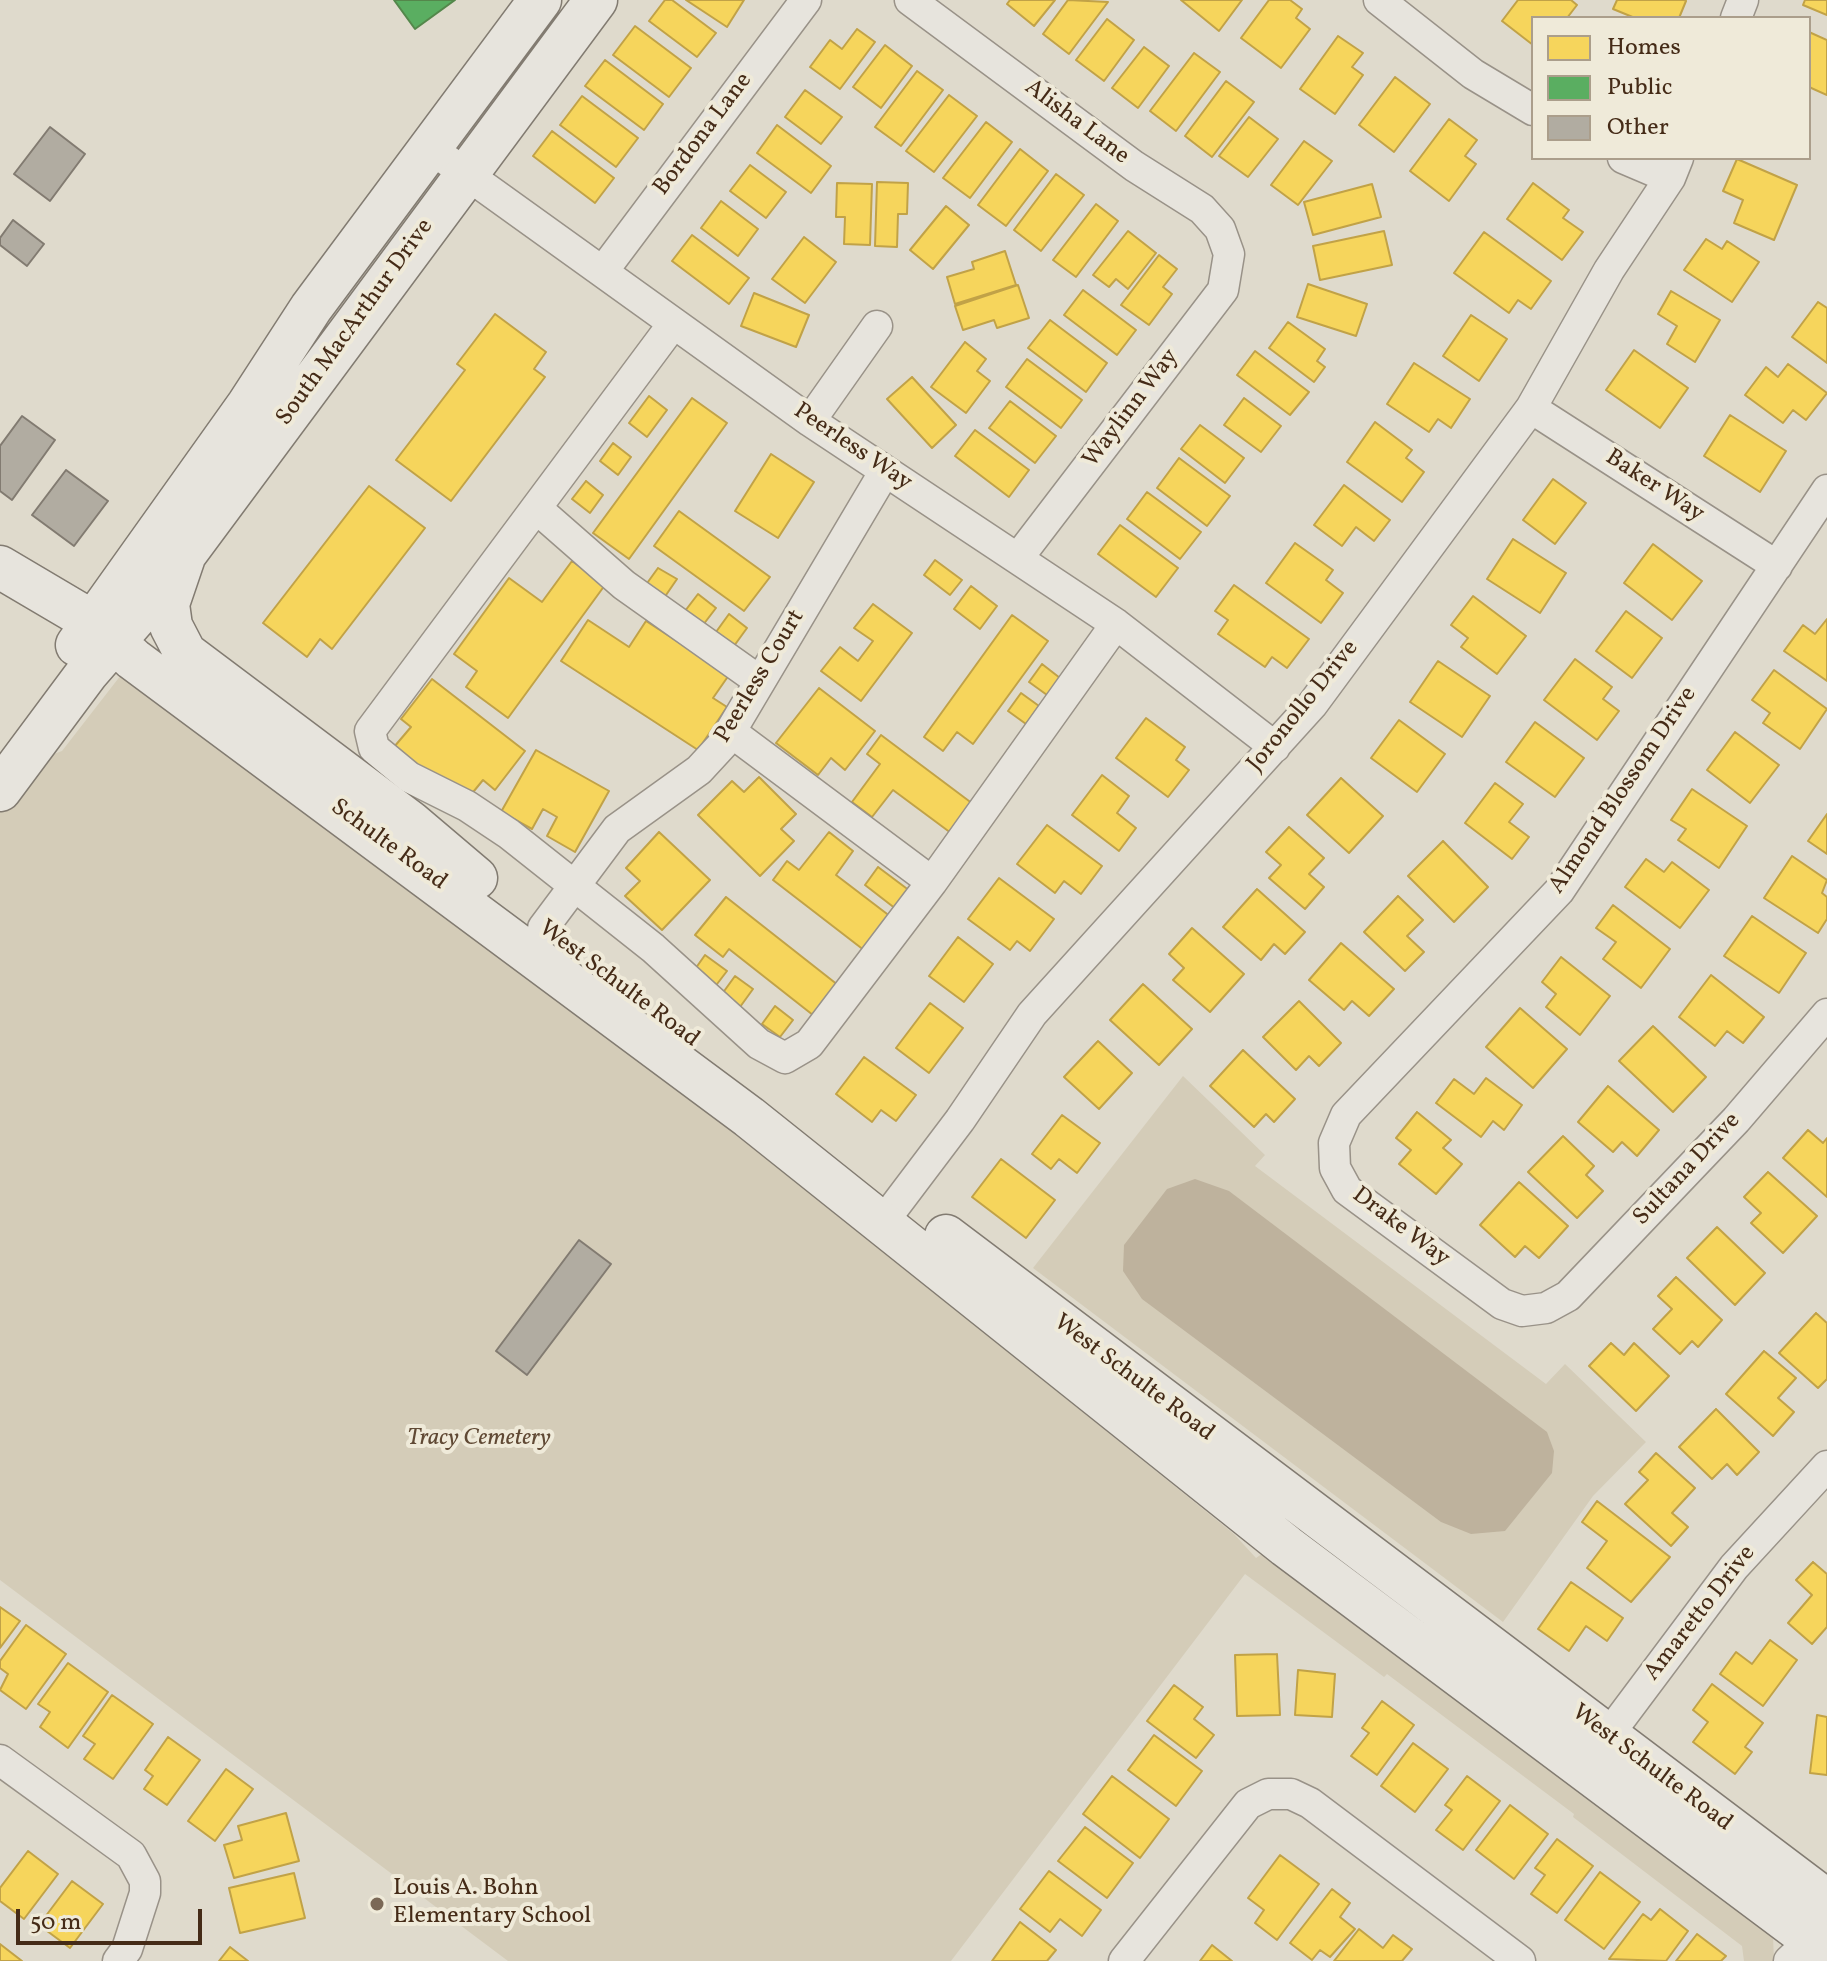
<!DOCTYPE html>
<style>
body{margin:0}
#map{position:relative;width:1827px;height:1961px;overflow:hidden;background:#dfdacc;font-family:Vollkorn,serif}
canvas{display:block}
.legend{position:absolute;left:1531px;top:16px;width:280px;height:144px;box-sizing:border-box;background:#efead9;border:2px solid #ab9e8b;margin:0;padding:10px 14px;list-style:none;font-size:24px;color:#452b17}
.legend li{display:flex;align-items:center;gap:16px;height:40px}
.legend b{width:40px;border:2px solid #ab9e8b}
.scale{position:absolute;left:16px;top:1909px;width:186px;height:36px;box-sizing:border-box;border:4px solid #452b17;border-top:0;padding-left:10px;font-size:24px;line-height:28px;white-space:nowrap;color:#452b17;-webkit-text-stroke:6px #efead9;paint-order:stroke}
</style>
<div id="map">
<canvas width="1827" height="1961"></canvas>
<ul class="legend">
<li><b style="height:22px;background:#f6d55c"></b>Homes</li>
<li><b style="height:22px;background:#5aae61"></b>Public</li>
<li><b style="height:22px;background:#b1aca1"></b>Other</li>
</ul>
<div class="scale">50 m</div>
</div>
<script>
const g = document.querySelector('canvas').getContext('2d');
g.lineJoin = 'round';
function fill(path, color) { g.fillStyle = color; g.fill(path, 'evenodd'); }
const shape = rows => new Path2D(rows.map(r => 'M' + r).join(''));
function strokePath(path, color, width, dash) { g.strokeStyle = color; g.lineWidth = width; g.lineCap = dash ? 'butt' : 'round'; g.setLineDash(dash || []); g.stroke(path); }
function drawText(font, color, halo, rows, align = 'center') {
  g.font = font + ' Vollkorn,serif'; g.lineWidth = 8; g.setLineDash([]); g.textBaseline = 'middle'; g.strokeStyle = halo; g.fillStyle = color; for (const [text, x, y, turn = 0] of rows) {
    g.save(); g.translate(x, y); g.rotate((+turn || 0) * Math.PI / 180); g.textAlign = isNaN(turn) ? turn : align; if (halo) g.strokeText(text, 0, 0); g.fillText(text, 0, 0); g.restore();
  }
}
fill(shape([
 [121,675,743,1138,1234,1534,1256,1558,1266,1551,1773,1936,1774,1961,1744,1961,1742,1946,1573,1817,1574,1814,1387,1674,1384,1677,1245,1574,951,1961,508,1961,0,1580,0,809,37,760,62,751],
 [1183,1076,1265,1155,1255,1166,1546,1384,1565,1364,1646,1442,1593,1496,1503,1622,1033,1268]
]), '#d4ccb8');
fill(shape([
 [1195,1179,1229,1191,1547,1432,1554,1451,1552,1473,1505,1531,1471,1534,1441,1522,1142,1299,1123,1271,1124,1245,1167,1189]
]), '#beb29d');
const homes = shape([
 [665,0,672,0,716,33,697,57,649,21,665,0],
 [686,0,744,0,727,27,686,0],
 [1010,0,1055,0,1034,26,1007,4,1010,0],
 [1068,0,1108,2,1069,54,1043,34,1068,0],
 [1181,0,1242,0,1219,31,1181,0],
 [1269,0,1290,0,1302,9,1296,18,1310,29,1281,68,1241,38,1269,0],
 [1518,0,1571,0,1577,5,1567,18,1533,18,1533,45,1502,21,1518,0],
 [1617,0,1684,0,1686,1,1679,18,1635,18,1613,9,1617,0],
 [1805,0,1827,0,1827,15,1803,5,1805,0],
 [1107,19,1134,40,1104,81,1076,60,1107,19],
 [635,26,691,68,669,97,613,55,635,26],
 [857,29,875,42,840,89,810,67,830,40,842,49,857,29],
 [1809,32,1827,40,1827,95,1809,87,1809,32],
 [1338,36,1363,53,1352,67,1363,75,1335,114,1300,89,1338,36],
 [885,45,912,66,881,108,853,87,885,45],
 [1144,47,1169,66,1138,108,1112,88,1144,47],
 [1194,53,1220,72,1176,131,1150,111,1194,53],
 [605,60,663,104,644,130,585,86,605,60],
 [917,71,943,90,901,146,875,127,917,71],
 [1395,77,1430,104,1394,152,1359,125,1395,77],
 [1226,81,1254,102,1212,157,1185,136,1226,81],
 [805,90,842,117,821,144,785,117,805,90],
 [949,95,977,116,934,172,906,151,949,95],
 [582,96,638,138,616,167,560,125,582,96],
 [1249,117,1278,139,1248,177,1219,156,1249,117],
 [1449,119,1477,140,1465,156,1476,164,1449,201,1410,171,1449,119],
 [986,122,1012,142,970,198,943,178,986,122],
 [777,125,831,166,811,193,757,153,777,125],
 [552,131,614,178,595,203,533,156,552,131],
 [1304,141,1332,161,1298,205,1271,185,1304,141],
 [1020,149,1048,171,1006,226,978,205,1020,149],
 [1737,159,1797,185,1774,240,1734,223,1743,200,1723,191,1737,159],
 [750,165,786,192,766,218,730,191,750,165],
 [1056,174,1084,195,1041,251,1014,230,1056,174],
 [877,182,908,183,907,214,898,214,897,247,875,246,877,182],
 [837,183,872,184,870,245,844,244,845,217,836,217,837,183],
 [1533,183,1569,210,1563,218,1583,232,1562,260,1507,219,1533,183],
 [1372,184,1381,217,1313,235,1304,202,1372,184],
 [721,201,758,229,738,256,701,228,721,201],
 [1096,204,1118,221,1076,277,1053,260,1096,204],
 [946,206,969,225,933,269,910,250,946,206],
 [1128,231,1156,253,1128,289,1116,279,1109,287,1093,275,1128,231],
 [1384,231,1392,265,1320,280,1313,246,1384,231],
 [1484,232,1551,281,1531,309,1518,300,1509,313,1454,273,1484,232],
 [692,235,749,278,729,304,672,261,692,235],
 [804,237,836,262,805,303,772,279,804,237],
 [1706,239,1722,249,1727,241,1759,262,1732,302,1684,270,1706,239],
 [1005,251,1016,285,955,304,947,277,974,269,972,262,1005,251],
 [1159,255,1177,269,1163,287,1172,294,1149,325,1121,305,1159,255],
 [1308,284,1367,304,1356,336,1297,317,1308,284],
 [1018,285,1029,318,997,328,994,320,963,330,955,306,1018,285],
 [1083,290,1136,330,1117,355,1064,315,1083,290],
 [1671,291,1720,320,1695,362,1667,344,1677,326,1658,314,1671,291],
 [754,293,809,315,796,347,741,326,754,293],
 [1818,302,1827,308,1827,363,1792,337,1818,302],
 [495,314,546,352,534,369,545,377,451,501,396,460,465,370,457,364,495,314],
 [1471,315,1507,339,1479,381,1443,356,1471,315],
 [1050,320,1107,363,1086,392,1028,348,1050,320],
 [1288,322,1325,349,1317,361,1325,367,1314,382,1269,348,1288,322],
 [965,342,986,359,977,371,990,381,966,413,931,387,965,342],
 [1634,350,1688,388,1660,428,1606,390,1634,350],
 [1255,351,1309,392,1290,415,1237,375,1255,351],
 [1027,359,1082,400,1061,428,1006,387,1027,359],
 [1414,363,1470,399,1451,428,1438,419,1429,432,1387,404,1414,363],
 [1788,364,1827,393,1806,420,1793,410,1783,423,1745,395,1766,367,1778,377,1788,364],
 [912,377,956,425,932,448,887,399,912,377],
 [649,396,667,410,647,437,629,423,649,396],
 [692,398,727,423,629,559,593,533,692,398],
 [1244,398,1281,426,1261,452,1224,425,1244,398],
 [1010,401,1056,436,1035,463,989,428,1010,401],
 [1730,415,1786,451,1760,492,1704,456,1730,415],
 [1375,422,1412,450,1406,458,1424,472,1402,502,1347,462,1375,422],
 [1200,425,1244,458,1225,483,1181,449,1200,425],
 [975,430,1029,470,1009,497,955,456,975,430],
 [613,443,631,457,618,475,600,461,613,443],
 [771,454,814,482,778,538,735,511,771,454],
 [1179,458,1230,496,1207,526,1157,488,1179,458],
 [1553,479,1586,503,1555,544,1523,520,1553,479],
 [586,481,603,495,590,513,572,499,586,481],
 [1344,485,1390,520,1374,541,1356,527,1342,546,1314,525,1344,485],
 [369,486,425,528,332,649,320,639,307,657,263,623,369,486],
 [1147,492,1201,532,1180,559,1127,519,1147,492],
 [679,511,770,577,744,611,654,546,679,511],
 [1120,525,1178,568,1156,597,1098,554,1120,525],
 [1513,539,1566,573,1540,613,1487,579,1513,539],
 [1295,543,1333,570,1326,580,1343,593,1321,623,1266,583,1295,543],
 [1653,544,1702,581,1672,620,1624,583,1653,544],
 [935,560,962,580,950,595,924,575,935,560],
 [572,561,605,585,508,718,466,687,477,671,454,654,509,578,542,602,572,561],
 [658,568,677,579,664,598,645,586,658,568],
 [1234,585,1309,639,1287,668,1272,657,1265,667,1218,634,1228,620,1215,611,1234,585],
 [971,586,997,606,980,629,954,609,971,586],
 [698,594,716,608,703,625,685,611,698,594],
 [1473,596,1526,636,1497,674,1461,647,1468,638,1451,625,1473,596],
 [873,604,912,633,861,701,821,671,840,647,858,661,873,641,854,628,873,604],
 [1626,611,1662,638,1632,678,1596,651,1626,611],
 [729,614,747,628,734,646,716,632,729,614],
 [1012,615,1048,641,973,744,957,732,943,751,924,737,1012,615],
 [1827,619,1827,681,1784,651,1803,625,1815,634,1827,619],
 [588,620,629,647,646,621,729,675,713,698,727,707,698,750,561,661,588,620],
 [1575,659,1612,687,1603,699,1619,711,1597,740,1544,700,1575,659],
 [1438,661,1490,696,1462,737,1410,702,1438,661],
 [1042,664,1060,678,1047,695,1029,682,1042,664],
 [1774,670,1827,709,1800,749,1763,723,1770,713,1752,700,1774,670],
 [432,679,525,751,495,790,483,780,465,802,394,747,411,727,401,719,432,679],
 [819,688,875,731,845,770,831,758,818,775,776,743,819,688],
 [1021,693,1039,706,1026,724,1008,711,1021,693],
 [1146,718,1185,747,1176,760,1189,770,1168,797,1116,758,1146,718],
 [1399,720,1445,754,1417,792,1371,758,1399,720],
 [1535,722,1584,758,1555,797,1506,762,1535,722],
 [1735,732,1779,765,1750,803,1707,770,1735,732],
 [881,735,977,807,955,836,893,790,872,817,852,802,880,764,867,754,881,735],
 [536,750,609,791,575,852,547,836,557,817,543,809,532,829,501,812,536,750],
 [1102,775,1129,796,1117,813,1136,828,1119,851,1072,815,1102,775],
 [759,777,796,814,781,829,794,841,760,876,698,815,732,781,744,792,759,777],
 [1341,778,1383,816,1349,853,1307,815,1341,778],
 [1495,783,1523,804,1509,822,1529,837,1512,859,1465,823,1495,783],
 [1692,789,1747,826,1719,868,1678,840,1686,829,1671,820,1692,789],
 [1827,814,1827,854,1808,841,1827,814],
 [1047,825,1102,866,1081,894,1064,881,1055,893,1017,864,1047,825],
 [1289,827,1324,858,1309,874,1324,887,1305,909,1269,878,1281,865,1266,852,1289,827],
 [659,832,710,880,662,930,625,896,640,881,626,868,659,832],
 [829,832,853,851,836,875,895,920,869,954,773,880,787,861,799,870,829,832],
 [1443,841,1488,887,1454,922,1408,876,1443,841],
 [1792,856,1827,880,1822,893,1827,897,1827,919,1818,933,1764,898,1792,856],
 [1646,859,1664,872,1672,862,1709,890,1680,928,1625,887,1646,859],
 [878,867,910,891,896,909,865,885,878,867],
 [999,878,1054,919,1030,951,1017,941,1010,950,968,919,999,878],
 [1257,889,1305,932,1285,954,1274,944,1261,960,1223,927,1257,889],
 [1398,896,1423,920,1407,936,1424,952,1405,971,1364,932,1398,896],
 [726,897,843,989,818,1019,729,949,723,957,695,935,726,897],
 [1613,905,1670,949,1641,988,1603,959,1616,942,1596,928,1613,905],
 [1752,916,1806,953,1779,993,1724,956,1752,916],
 [1192,928,1244,974,1210,1012,1173,980,1184,968,1169,954,1192,928],
 [958,937,993,964,964,1002,929,976,958,937],
 [1341,943,1394,989,1369,1016,1352,1001,1344,1010,1309,980,1341,943],
 [705,955,727,971,714,988,693,972,705,955],
 [1561,957,1610,996,1580,1035,1546,1007,1556,994,1542,982,1561,957],
 [1711,975,1764,1017,1743,1043,1727,1031,1715,1046,1679,1017,1711,975],
 [735,976,753,989,740,1007,722,994,735,976],
 [1143,984,1192,1029,1159,1065,1110,1020,1143,984],
 [1299,1001,1341,1043,1319,1066,1309,1056,1296,1070,1263,1037,1299,1001],
 [930,1003,963,1028,929,1073,896,1048,930,1003],
 [775,1006,793,1020,780,1037,762,1024,775,1006],
 [1520,1008,1567,1049,1533,1088,1486,1047,1520,1008],
 [1653,1026,1706,1077,1673,1112,1619,1061,1653,1026],
 [1098,1041,1132,1073,1099,1109,1064,1077,1098,1041],
 [1243,1050,1295,1099,1274,1122,1266,1114,1254,1127,1210,1086,1243,1050],
 [864,1057,916,1095,896,1121,881,1110,872,1122,836,1094,864,1057],
 [1486,1078,1522,1105,1504,1130,1493,1121,1481,1137,1436,1103,1454,1079,1474,1094,1486,1078],
 [1608,1086,1659,1130,1637,1156,1622,1142,1613,1152,1578,1122,1608,1086],
 [1417,1112,1451,1140,1443,1148,1462,1164,1436,1194,1399,1164,1411,1150,1396,1138,1417,1112],
 [1062,1115,1100,1143,1077,1173,1059,1159,1051,1169,1032,1154,1062,1115],
 [1808,1130,1823,1143,1827,1138,1827,1197,1783,1158,1808,1130],
 [1563,1136,1594,1166,1586,1175,1603,1191,1577,1218,1528,1172,1563,1136],
 [1001,1159,1055,1200,1026,1238,972,1197,1001,1159],
 [1768,1172,1817,1216,1783,1253,1751,1223,1761,1213,1744,1197,1768,1172],
 [1519,1182,1568,1226,1539,1258,1525,1246,1515,1257,1480,1225,1519,1182],
 [1717,1227,1765,1273,1735,1305,1687,1258,1717,1227],
 [1676,1277,1722,1320,1698,1347,1692,1341,1680,1354,1653,1329,1672,1309,1658,1296,1676,1277],
 [1816,1313,1827,1323,1827,1379,1818,1388,1779,1353,1816,1313],
 [1611,1343,1624,1355,1634,1343,1669,1376,1636,1411,1589,1366,1611,1343],
 [1764,1351,1796,1378,1778,1398,1794,1412,1773,1436,1726,1394,1764,1351],
 [1716,1409,1759,1452,1737,1475,1727,1464,1712,1479,1679,1447,1716,1409],
 [1656,1453,1695,1488,1672,1513,1688,1527,1671,1546,1625,1504,1648,1480,1639,1472,1656,1453],
 [1597,1501,1670,1557,1631,1602,1587,1568,1607,1541,1582,1522,1597,1501],
 [1813,1562,1827,1574,1827,1627,1812,1644,1788,1623,1812,1595,1796,1580,1813,1562],
 [1571,1582,1623,1618,1607,1641,1586,1626,1569,1651,1538,1629,1571,1582],
 [0,1607,20,1621,0,1648,0,1607],
 [26,1625,66,1654,26,1709,0,1690,8,1674,0,1668,0,1661,26,1625],
 [1770,1640,1797,1660,1763,1706,1720,1674,1736,1652,1752,1664,1770,1640],
 [1277,1654,1280,1715,1237,1716,1235,1655,1277,1654],
 [68,1663,108,1692,68,1748,40,1727,50,1712,38,1704,68,1663],
 [1298,1670,1335,1674,1332,1717,1295,1715,1298,1670],
 [1712,1684,1763,1723,1745,1747,1752,1752,1735,1774,1693,1742,1708,1722,1693,1710,1712,1684],
 [1174,1685,1203,1707,1194,1719,1214,1735,1196,1758,1147,1721,1174,1685],
 [112,1695,153,1724,113,1779,84,1759,95,1744,83,1736,112,1695],
 [1382,1701,1414,1725,1377,1775,1351,1756,1369,1733,1362,1728,1382,1701],
 [1817,1715,1827,1717,1827,1775,1810,1773,1817,1715],
 [1154,1735,1202,1771,1176,1806,1128,1770,1154,1735],
 [168,1737,200,1760,167,1805,144,1789,153,1776,145,1770,168,1737],
 [1413,1743,1448,1769,1415,1812,1381,1786,1413,1743],
 [226,1769,253,1789,215,1841,188,1821,226,1769],
 [1112,1776,1169,1819,1140,1858,1083,1814,1112,1776],
 [1467,1776,1500,1801,1463,1850,1436,1830,1452,1810,1445,1805,1467,1776],
 [1510,1805,1548,1834,1514,1879,1476,1850,1510,1805],
 [286,1813,299,1861,234,1878,224,1845,242,1840,238,1826,286,1813],
 [1085,1827,1133,1863,1107,1898,1058,1861,1085,1827],
 [1557,1839,1593,1866,1557,1913,1531,1894,1545,1875,1535,1868,1557,1839],
 [28,1851,58,1874,24,1919,0,1901,0,1888,28,1851],
 [1280,1855,1319,1884,1277,1940,1255,1923,1264,1910,1248,1898,1280,1855],
 [1049,1871,1101,1910,1082,1936,1060,1919,1050,1932,1020,1909,1049,1871],
 [1600,1872,1640,1902,1604,1949,1565,1920,1600,1872],
 [294,1873,305,1918,240,1933,229,1888,294,1873],
 [72,1881,103,1904,70,1948,39,1925,72,1881],
 [1332,1889,1350,1903,1340,1917,1355,1929,1330,1957,1320,1950,1312,1960,1290,1943,1332,1889],
 [1660,1909,1688,1931,1666,1961,1609,1959,1643,1914,1651,1920,1660,1909],
 [1020,1922,1056,1950,1047,1961,992,1961,1020,1922],
 [1359,1929,1383,1948,1393,1935,1412,1949,1402,1961,1334,1961,1359,1929],
 [1697,1934,1726,1956,1721,1961,1676,1961,1697,1934],
 [0,1944,22,1961,0,1961,0,1944],
 [1212,1945,1232,1961,1200,1961,1212,1945],
 [230,1947,248,1961,219,1961,230,1947]
]);
fill(homes, '#f6d55c');
strokePath(homes, '#c1a247', 2);
const public = shape([
 [394,0,455,0,415,29,394,0]
]);
fill(public, '#5aae61');
strokePath(public, '#54874b', 2);
const building = shape([
 [50,127,85,154,50,201,14,174,50,127],
 [13,220,44,244,27,266,0,245,0,238,13,220],
 [22,416,55,440,12,500,0,491,0,446,22,416],
 [66,470,108,501,74,546,32,515,66,470],
 [579,1240,611,1264,527,1375,496,1351,579,1240]
]);
fill(building, '#b1aca1');
strokePath(building, '#827b71', 2);
const street = shape([
 [910,0,1134,166,1202,209,1220,229,1229,254,1223,290,1018,558],
 [1379,0,1473,74,1533,110],
 [1736,18,1743,0],
 [430,148,810,421,1116,624,1275,747],
 [1623,158,1670,178],
 [603,271,806,0],
 [673,324,370,731,374,748,409,777,467,806,509,834,653,948,759,1044,785,1058,809,1044,932,882,1116,624],
 [1531,408,1777,566],
 [810,421,877,326],
 [1827,490,1559,891,1346,1115,1334,1143,1335,1168,1347,1190,1502,1304,1522,1311,1546,1308,1568,1296,1736,1120,1827,1014],
 [536,508,624,585,758,680],
 [731,732,932,882],
 [543,928,617,829,699,770,723,744,885,471],
 [883,1222,960,1120,1032,1014,1312,705,1531,408,1609,270,1670,178,1678,158],
 [1597,1750,1734,1567,1827,1466],
 [0,1760,131,1855,145,1881,145,1893,127,1949,118,1961],
 [1124,1961,1248,1804,1268,1794,1291,1794,1310,1803,1520,1961],
 [1789,1961,1825,1927]
]);
const secondary = shape([
 [185,554,168,604,171,626,185,653,410,822,476,878],
 [0,567,93,622,118,631],
 [93,622,133,659,749,1117,1286,1546,1827,1951],
 [77,645,248,405,311,308,540,0],
 [0,790,87,673,154,596,596,0],
 [946,1236,1827,1901]
]);
strokePath(street, '#999288', 33);
strokePath(secondary, '#827b71', 45);
strokePath(street, '#e7e4dd', 30);
strokePath(secondary, '#e7e4dd', 42);
for (const [x, y, r, color] of [
 [377,1904,8,"#7b6856"]
]) { const dot = new Path2D(); dot.arc(x, y, r, 0, 2 * Math.PI); g.fillStyle = color; g.fill(dot); strokePath(dot, '#efead9', 3); }
drawText('24px', '#452b17', '#efead9', [
 ["Alisha Lane",1076,123,37],
 ["Bordona Lane",704,135,-53],
 ["South MacArthur Drive",356,323,-54],
 ["Waylinn Way",1132,409,-53],
 ["Peerless Way",852,448,34],
 ["Baker Way",1654,487,33],
 ["Peerless Court",761,677,-59],
 ["Joronollo Drive",1304,707,-51],
 ["Almond Blossom Drive",1624,791,-56],
 ["Schulte Road",388,846,36],
 ["West Schulte Road",618,985,37],
 ["Sultana Drive",1688,1170,-47],
 ["Drake Way",1400,1228,37],
 ["West Schulte Road",1133,1379,37],
 ["Amaretto Drive",1701,1614,-52],
 ["West Schulte Road",1651,1769,37]
]);
drawText('italic 24px', '#604934', '#efead9', [
 ["Tracy Cemetery",479,1440]
]);
drawText('24px', '#452b17', '#efead9', [
 ["Louis A. Bohn",393,1890],
 ["Elementary School",393,1918]
], 'left');
</script>
